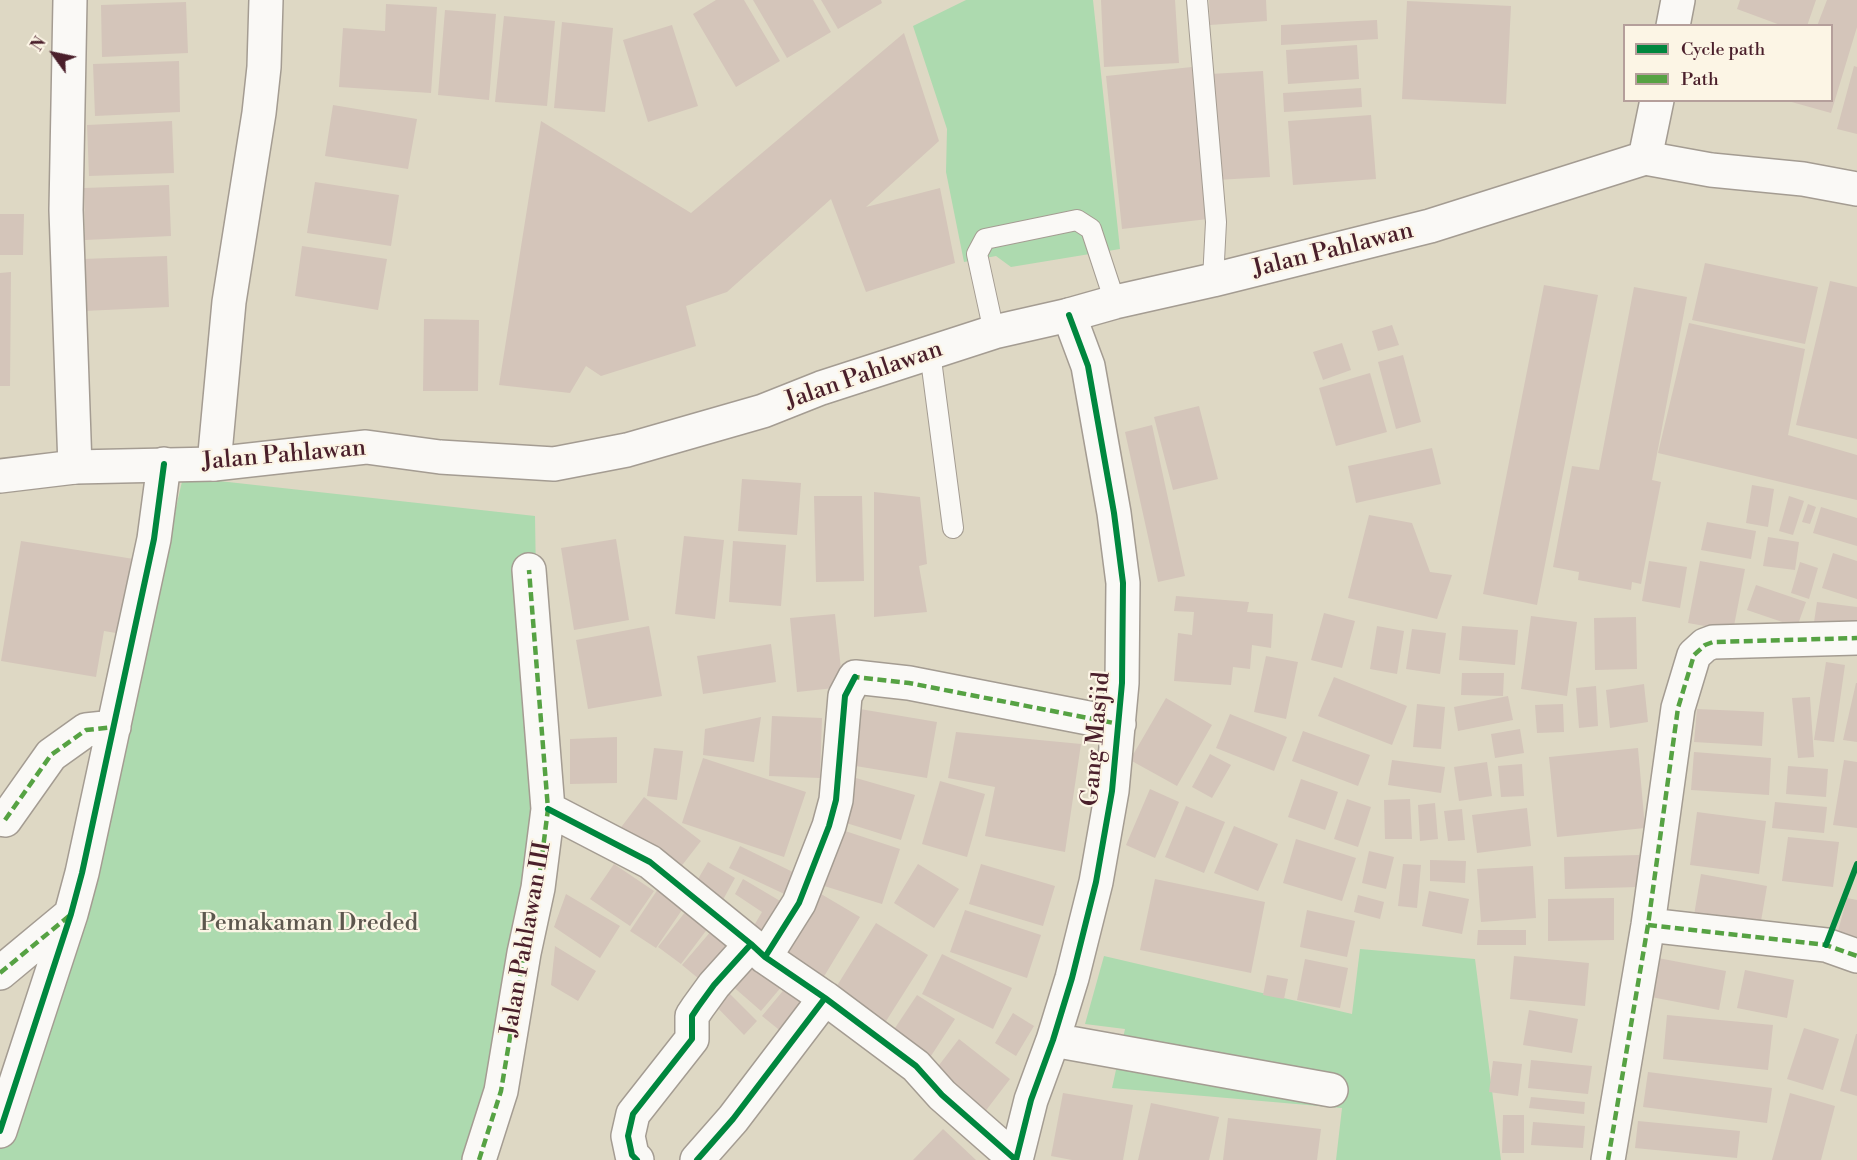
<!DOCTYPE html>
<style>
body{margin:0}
#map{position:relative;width:1857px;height:1160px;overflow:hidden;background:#ded8c4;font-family:"Libre Bodoni",serif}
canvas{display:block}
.legend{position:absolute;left:1623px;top:24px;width:210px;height:78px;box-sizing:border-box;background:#fcf5e5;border:2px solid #b59f9b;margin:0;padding:8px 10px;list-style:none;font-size:18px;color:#4a1f2b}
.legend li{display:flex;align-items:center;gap:12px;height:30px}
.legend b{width:30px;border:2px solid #b59f9b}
.north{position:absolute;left:24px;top:24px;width:60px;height:60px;-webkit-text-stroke:4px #fcf5e5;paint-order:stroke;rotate:303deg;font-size:16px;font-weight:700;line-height:24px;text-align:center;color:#4a1f2b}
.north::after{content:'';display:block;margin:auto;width:21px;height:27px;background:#4a1f2b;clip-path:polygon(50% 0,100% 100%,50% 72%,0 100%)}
</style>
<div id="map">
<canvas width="1857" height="1160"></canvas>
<ul class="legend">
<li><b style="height:8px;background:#00873e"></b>Cycle path</li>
<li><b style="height:8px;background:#56a243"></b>Path</li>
</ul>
<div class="north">N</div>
</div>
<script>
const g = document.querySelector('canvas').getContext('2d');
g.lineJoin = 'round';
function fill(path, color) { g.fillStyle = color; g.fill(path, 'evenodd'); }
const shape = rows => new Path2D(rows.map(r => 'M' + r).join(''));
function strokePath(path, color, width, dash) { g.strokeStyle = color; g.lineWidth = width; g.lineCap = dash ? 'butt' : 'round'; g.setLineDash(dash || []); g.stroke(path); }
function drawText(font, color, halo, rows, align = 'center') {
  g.font = font + ' "Libre Bodoni",serif'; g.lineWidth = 4.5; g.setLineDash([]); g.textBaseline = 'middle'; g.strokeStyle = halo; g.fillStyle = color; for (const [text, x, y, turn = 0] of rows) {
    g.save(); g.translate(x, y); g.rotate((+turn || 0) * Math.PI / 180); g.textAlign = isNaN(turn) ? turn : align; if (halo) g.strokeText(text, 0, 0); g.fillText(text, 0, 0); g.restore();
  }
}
fill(shape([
 [966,0,1093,0,1120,249,1011,267,996,256,964,262,946,172,947,129,913,26],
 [183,477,535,516,541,899,487,1160,0,1160,0,1105,87,899],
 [1360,949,1475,959,1501,1160,1336,1160,1342,1108,1112,1088,1125,1029,1085,1024,1104,956,1352,1014]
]), '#addaaf');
fill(shape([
 [716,0,744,0,780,61,736,87,693,14],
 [753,0,813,0,831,32,787,58],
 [821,0,881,0,882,3,838,29],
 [1101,0,1175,0,1179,63,1104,67],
 [1209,0,1266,0,1267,21,1210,25],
 [1740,0,1816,0,1807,26,1783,26,1737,9],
 [1827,0,1857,0,1857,27,1831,113,1788,101,1832,100,1832,26,1817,26],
 [1407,1,1511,6,1506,104,1402,99],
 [186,2,188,53,102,57,101,5],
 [386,4,437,7,431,93,339,87,343,28,385,31],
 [445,10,496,14,489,100,438,95],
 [504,16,555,21,547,106,495,102],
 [1377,20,1378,39,1281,45,1281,25],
 [562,22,613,28,605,112,554,108],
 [672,25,698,106,648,122,623,40],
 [904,33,939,141,866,207,940,188,955,263,866,292,831,199,727,292,686,306,696,346,601,376,586,366,570,393,499,385,541,121,691,213],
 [1357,45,1359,79,1288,84,1286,50],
 [179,61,180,112,95,116,93,64],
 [1854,66,1857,67,1857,134,1837,129],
 [1192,67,1208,219,1122,229,1106,76],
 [1263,71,1270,177,1216,180,1210,74],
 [1361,88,1362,107,1284,112,1283,93],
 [333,105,417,119,408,169,325,156],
 [1371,115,1376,179,1293,185,1288,121],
 [172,121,174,173,89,176,87,125],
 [315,182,399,195,391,246,307,233],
 [169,185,171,236,85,240,84,188],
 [0,214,24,214,23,255,0,255],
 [302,246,387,259,378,310,295,296],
 [167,256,169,307,84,311,82,259],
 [1705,263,1818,287,1805,344,1692,320],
 [11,272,10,386,0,386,0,273],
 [1830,281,1857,287,1857,439,1796,425],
 [1544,285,1598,295,1537,605,1483,594],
 [1634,287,1687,297,1652,480,1661,482,1641,584,1632,582,1631,590,1578,580,1579,572,1553,567,1572,466,1599,470],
 [424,319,479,320,478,391,423,391],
 [1689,323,1805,349,1788,435,1857,455,1857,500,1658,453],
 [1392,325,1399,345,1378,351,1372,331],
 [1342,343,1351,370,1323,380,1313,352],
 [1403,355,1421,422,1396,429,1378,362],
 [1370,373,1387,432,1336,446,1319,388],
 [1199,406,1218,479,1173,490,1154,417],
 [1152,425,1185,576,1158,582,1125,432],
 [1432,448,1441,484,1356,503,1348,466],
 [742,479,801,483,797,535,738,531],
 [1752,485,1774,489,1768,527,1746,523],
 [874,492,920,497,927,564,919,566,927,612,874,617],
 [814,496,862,496,864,581,816,582],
 [1789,496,1804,501,1793,535,1779,531],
 [1808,504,1816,507,1810,524,1802,522],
 [1821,507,1857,518,1857,546,1813,533],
 [1369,515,1412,523,1430,572,1452,575,1437,619,1348,598],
 [1707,522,1756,531,1751,559,1701,550],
 [684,536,724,540,715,619,675,614],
 [1768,537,1799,542,1795,570,1763,566],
 [616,539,629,620,574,630,561,548],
 [21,541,140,560,128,635,104,631,96,677,1,661],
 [733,541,786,545,781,606,729,602],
 [1833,553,1857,561,1857,599,1822,588],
 [1649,561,1687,567,1680,608,1642,601],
 [1700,561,1745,569,1733,631,1688,623],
 [1800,562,1818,568,1809,599,1791,593],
 [1756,585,1806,602,1797,627,1747,610],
 [1176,596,1249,602,1247,612,1273,614,1271,648,1252,645,1250,669,1233,667,1231,685,1174,681,1178,633,1192,635,1194,612,1174,611],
 [1817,602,1857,607,1857,635,1813,629],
 [1324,613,1355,621,1342,668,1311,660],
 [835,614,843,687,797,692,790,618],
 [1531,616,1577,622,1567,696,1521,689],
 [1636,617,1637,669,1595,670,1594,618],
 [649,626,662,696,588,709,576,640],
 [1377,626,1404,631,1397,674,1370,669],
 [1462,626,1518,630,1515,665,1459,660],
 [1412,629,1446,633,1440,674,1406,669],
 [771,644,776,682,703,694,697,656],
 [1266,656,1298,662,1286,719,1254,712],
 [1826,662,1845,665,1834,742,1814,740],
 [1462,673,1504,673,1503,696,1461,695],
 [1334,677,1407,706,1392,745,1318,716],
 [1856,683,1857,683,1857,742,1843,740],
 [1644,684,1648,722,1610,728,1606,690],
 [1596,686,1598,726,1579,728,1576,688],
 [1508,696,1513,720,1458,731,1454,707],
 [1810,697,1814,757,1798,758,1792,698],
 [1166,698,1212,725,1177,786,1130,760],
 [1417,704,1445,707,1441,749,1413,747],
 [1563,704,1564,732,1537,733,1535,705],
 [854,708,937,722,927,778,844,764],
 [1697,709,1764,712,1762,746,1694,742],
 [1230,714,1287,737,1274,771,1216,748],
 [772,716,822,718,820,778,769,776],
 [761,717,754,762,703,755,705,729],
 [1520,729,1524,753,1495,758,1491,734],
 [1303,731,1370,755,1358,786,1292,761],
 [956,732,1081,744,1065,852,985,836,995,787,948,778],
 [617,737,617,783,570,784,570,739],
 [654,748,683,751,677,800,647,796],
 [1638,748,1645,828,1557,837,1549,757],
 [1694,752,1771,758,1769,795,1691,790],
 [1210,754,1231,765,1212,798,1192,787],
 [703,758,806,792,784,857,682,823],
 [1392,760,1445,767,1441,793,1388,785],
 [1844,760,1857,762,1857,828,1833,825],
 [1487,762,1492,796,1459,801,1454,767],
 [1522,764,1524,796,1501,797,1498,766],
 [1788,766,1828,769,1826,797,1786,794],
 [856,778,915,795,901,840,843,822],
 [1301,779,1338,792,1325,830,1288,817],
 [940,781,985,794,967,857,922,844],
 [1150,789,1179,802,1155,858,1126,845],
 [644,797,701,841,676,873,619,830],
 [1347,799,1371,807,1358,847,1334,839],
 [1410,799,1412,839,1385,839,1384,800],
 [1775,802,1827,807,1824,833,1772,828],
 [1435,803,1438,839,1420,841,1418,805],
 [1186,806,1225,822,1204,873,1165,857],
 [1527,808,1531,846,1477,853,1472,815],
 [1462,809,1465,840,1448,841,1444,811],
 [1697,812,1766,821,1759,874,1690,865],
 [1234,826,1278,844,1258,891,1214,873],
 [839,829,900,849,882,904,821,885],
 [1788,837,1839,842,1833,887,1782,881],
 [1296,839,1356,858,1342,901,1283,883],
 [740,846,805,878,795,899,729,868],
 [1369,851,1394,857,1386,889,1362,883],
 [1639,855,1639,887,1565,889,1564,857],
 [1430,860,1466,861,1465,883,1430,881],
 [708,862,735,878,719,907,691,891],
 [614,864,654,891,630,926,590,899],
 [918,864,959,889,934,928,894,903],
 [981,864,1055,886,1043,926,969,904],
 [1403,864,1421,865,1417,908,1398,906],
 [1533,866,1536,918,1481,922,1477,869],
 [1701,874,1767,886,1760,927,1694,915],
 [743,879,792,908,773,941,752,929,762,912,735,894],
 [1155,879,1265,902,1251,973,1140,950],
 [660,886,686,904,656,948,630,931],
 [816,891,860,917,817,988,773,961],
 [1429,891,1469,899,1462,934,1422,926],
 [566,894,620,926,600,958,554,927],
 [1358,895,1384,902,1380,919,1354,912],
 [1614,898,1614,940,1548,941,1548,899],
 [1847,898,1857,900,1857,952,1834,946],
 [689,907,711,924,681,964,658,947],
 [965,910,1041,935,1027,978,950,952],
 [1307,910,1355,921,1347,957,1300,947],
 [718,923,739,942,704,983,682,965],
 [876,923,928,955,881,1029,830,997],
 [1478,930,1526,930,1526,945,1477,945],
 [555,946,596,971,578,1001,551,985],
 [757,952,788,979,761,1011,730,984],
 [942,954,1012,988,993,1029,922,994],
 [1514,956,1589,963,1585,1006,1510,999],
 [1658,958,1726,971,1719,1010,1651,997],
 [1305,959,1348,968,1340,1008,1297,1000],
 [1745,970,1794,980,1787,1018,1737,1008],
 [1267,975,1288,979,1284,999,1263,995],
 [792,980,813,998,783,1033,762,1016],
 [724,988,757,1021,744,1035,711,1001],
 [917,995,955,1019,931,1056,893,1031],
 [1529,1010,1578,1019,1572,1053,1523,1045],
 [1013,1013,1034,1026,1016,1056,995,1043],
 [1667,1015,1773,1025,1768,1070,1663,1059],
 [1804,1028,1839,1039,1823,1090,1787,1079],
 [1856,1034,1857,1034,1857,1096,1840,1091],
 [959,1039,1010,1079,984,1113,933,1073],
 [1531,1060,1592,1066,1588,1094,1528,1088],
 [1493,1061,1522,1064,1518,1096,1489,1092],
 [1648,1072,1772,1088,1767,1123,1643,1107],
 [1063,1093,1133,1105,1123,1160,1072,1160,1051,1156],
 [1790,1093,1835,1106,1821,1160,1772,1160],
 [1531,1097,1585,1102,1584,1114,1529,1108],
 [1151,1103,1219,1117,1209,1160,1138,1160],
 [1503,1115,1524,1115,1524,1153,1502,1153],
 [1228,1118,1321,1129,1317,1160,1223,1160],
 [1638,1121,1740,1131,1737,1158,1635,1148],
 [1533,1122,1585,1126,1583,1148,1531,1145],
 [943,1129,976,1160,913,1160]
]), '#d4c5ba');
const lane = shape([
 [1197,0,1216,222,1213,280],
 [994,332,977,254,985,239,1077,220,1091,229,1115,302],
 [930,352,953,528]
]);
const street = shape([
 [70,0,66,210,75,467],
 [214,464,229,302,259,113,264,67,266,0],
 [548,809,650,862,751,944,765,957,825,998,916,1066,942,1095,1016,1160],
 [5,820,51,755,86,730,114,727],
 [1648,925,1826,945,1857,956],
 [765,957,799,903,829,826,836,800,845,696,855,677,909,683,1119,724],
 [0,973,71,914],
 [1053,1040,1331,1090],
 [0,1131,71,914,82,873,154,539,164,464],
 [479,1160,501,1091,524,953,538,888,548,809,529,570],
 [637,1160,632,1155,628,1136,633,1114,692,1039,692,1016,698,1007,714,985,751,944],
 [697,1160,733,1119,825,998],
 [1016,1160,1031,1100,1053,1040,1072,978,1096,882,1112,791,1122,683,1123,583,1114,513,1088,366,1069,315],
 [1608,1160,1648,925,1678,708,1694,655,1705,645,1713,642,1857,638]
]);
const secondary = shape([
 [1645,158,1711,170,1803,179,1857,189]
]);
const primary = shape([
 [1673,26,1678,0],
 [0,476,75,467,214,464,366,447,440,457,554,464,627,450,763,411,821,388,994,332,1069,315,1115,302,1213,280,1430,226,1645,158,1657,100]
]);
strokePath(lane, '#a49c92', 22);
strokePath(street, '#a49c92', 36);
strokePath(secondary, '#a49c92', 36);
strokePath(primary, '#a49c92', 36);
strokePath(lane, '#faf9f6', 20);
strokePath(street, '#faf9f6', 33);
strokePath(secondary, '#faf9f6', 33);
strokePath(primary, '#faf9f6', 33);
strokePath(shape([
 [853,681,855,677,909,683,1119,724],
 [5,820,51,755,86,730,114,727],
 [1648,925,1826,945,1857,956],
 [0,973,69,916],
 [479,1160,501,1091,524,953,538,888,548,809,529,570],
 [1608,1160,1648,925,1678,708,1694,655,1705,645,1713,642,1857,638]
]), '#56a243', 4.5, [9, 4.5]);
strokePath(shape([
 [548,809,650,862,751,944,765,957,825,998,916,1066,942,1095,1016,1160],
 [1826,945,1857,864],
 [765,957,799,903,829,826,836,800,845,696,855,677],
 [0,1131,71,914,82,873,154,539,164,464],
 [637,1160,632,1155,628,1136,633,1114,692,1039,692,1016,698,1007,714,985,751,944],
 [697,1160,733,1119,825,998],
 [1016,1160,1031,1100,1053,1040,1072,978,1096,882,1112,791,1122,683,1123,583,1114,513,1088,366,1069,315]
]), '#00873e', 6);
drawText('24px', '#4a1f2b', '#fcf5e5', [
 ["Jalan Pahlawan",1333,251,-14],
 ["Jalan Pahlawan",864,376,-19],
 ["Jalan Pahlawan",284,456,-5],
 ["Gang Masjid",1097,739,-85],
 ["Jalan Pahlawan III",527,939,-80]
]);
drawText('24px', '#5c574e', '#fcf5e5', [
 ["Pemakaman Dreded",309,924]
]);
</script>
